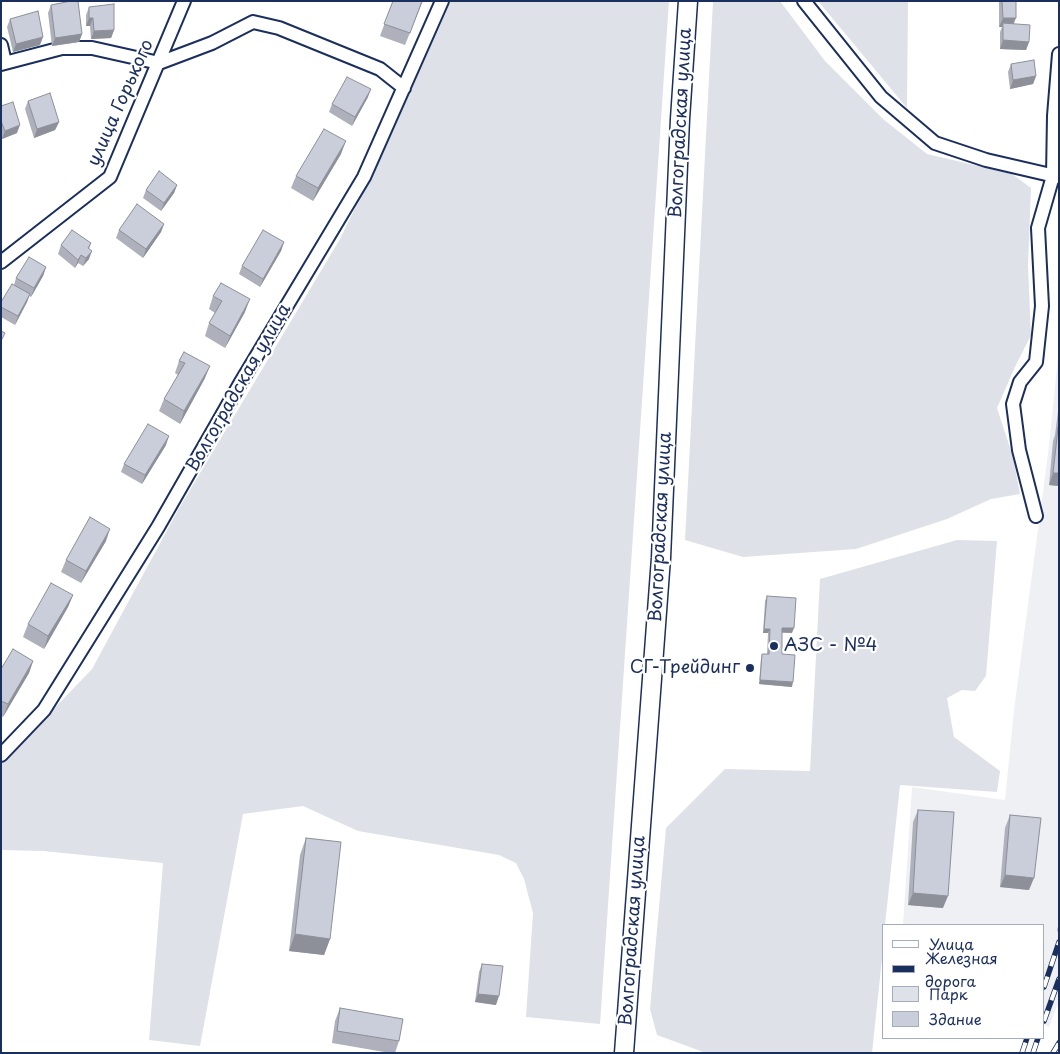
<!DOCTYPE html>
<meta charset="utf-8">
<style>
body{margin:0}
#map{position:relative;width:1060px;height:1054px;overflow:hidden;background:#fff;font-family:"Playpen Sans",sans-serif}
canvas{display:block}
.frame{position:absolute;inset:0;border:2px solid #1b2f5e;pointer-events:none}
.legend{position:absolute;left:882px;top:924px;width:162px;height:115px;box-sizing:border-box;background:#fff;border:1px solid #a4acbf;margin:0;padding:6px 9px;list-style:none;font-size:15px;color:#1b2f5e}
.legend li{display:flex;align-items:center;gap:10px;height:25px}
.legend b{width:25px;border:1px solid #a4acbf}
</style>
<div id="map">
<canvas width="1060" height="1054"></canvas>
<div class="frame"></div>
<ul class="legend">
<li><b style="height:6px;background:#fff"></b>Улица</li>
<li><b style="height:6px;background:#1b2f5e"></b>Железная дорога</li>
<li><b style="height:14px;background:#dee1e7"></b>Парк</li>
<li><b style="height:14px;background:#caceda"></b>Здание</li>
</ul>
</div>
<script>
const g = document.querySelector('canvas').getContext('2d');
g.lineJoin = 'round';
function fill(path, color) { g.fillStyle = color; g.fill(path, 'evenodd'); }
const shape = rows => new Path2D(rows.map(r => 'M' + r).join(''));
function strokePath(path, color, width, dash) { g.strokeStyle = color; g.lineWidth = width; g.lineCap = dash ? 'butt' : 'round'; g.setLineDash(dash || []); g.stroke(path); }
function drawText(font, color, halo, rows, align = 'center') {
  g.font = font + ' "Playpen Sans",sans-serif'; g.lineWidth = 4.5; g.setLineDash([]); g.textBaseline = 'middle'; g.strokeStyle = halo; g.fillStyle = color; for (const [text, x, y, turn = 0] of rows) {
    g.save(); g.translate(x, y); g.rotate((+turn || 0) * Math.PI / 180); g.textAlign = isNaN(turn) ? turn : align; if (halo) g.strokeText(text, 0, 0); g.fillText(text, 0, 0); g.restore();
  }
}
fill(shape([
 [1059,348,1059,1001,1049,1027,1044,1025,1044,925,903,925,912,787,1005,800,1014,710,1048,454]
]), '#eff0f4');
fill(shape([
 [451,1,669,1,600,1024,526,1017,533,913,524,879,516,863,499,855,358,831,303,806,243,814,200,1046,149,1040,163,863,43,851,1,850,1,764,92,669,178,510,340,239,392,132],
 [713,1,780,1,825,61,883,119,927,154,1012,174,1031,188,1028,266,1031,335,1015,367,997,408,1013,457,1020,494,991,499,947,519,856,549,743,557,685,540],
 [818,1,908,1,907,108],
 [957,540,997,541,986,676,975,691,962,690,947,698,954,737,1000,771,997,792,900,785,885,925,884,925,884,940,872,1053,706,1053,657,1035,650,1009,666,828,725,769,810,771,820,579]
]), '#dee1e7');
const street = shape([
 [804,1,881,97,935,143,986,160,1059,177],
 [1,45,5,62],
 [1,64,62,48,92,48,159,63,212,43,253,22,279,28,380,69,404,88],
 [1,262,110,177,184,1],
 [1036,516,1019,450,1013,404,1020,382,1036,362,1042,306,1038,228,1053,176,1054,116,1059,54],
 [1,755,44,710,158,527,241,382,364,177,442,1]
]);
const secondary = shape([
 [624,1053,661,558,680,119,688,1]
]);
strokePath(street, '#1b2f5e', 16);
strokePath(secondary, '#1b2f5e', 21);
strokePath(street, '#fff', 12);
strokePath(secondary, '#fff', 18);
const rail = shape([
 [1044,987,1059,942],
 [1044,1021,1059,979],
 [1022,1053,1027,1038],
 [1033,1053,1038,1038],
 [1053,1053,1059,1043]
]);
strokePath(rail, '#1b2f5e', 5.5);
strokePath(rail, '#fff', 4, [11]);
fill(shape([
 [68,1,78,1,82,34,79,42,52,46,48,13,51,5,68,2],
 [393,1,423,1,405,45,380,36],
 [999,1,1016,1,1014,24,1029,42,1026,50,1000,49,1000,32,1002,27,999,27],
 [89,7,114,30,111,38,91,39,90,26,86,26,86,15],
 [10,19,40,45,13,52,7,27],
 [1011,64,1036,76,1033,84,1010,89,1008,72],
 [368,97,352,126,329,112,332,104],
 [28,101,59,122,55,130,34,138,25,109],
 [1,106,17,133,2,139,1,138],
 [341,154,313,201,291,188,296,176],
 [177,185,174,193,161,211,143,198,146,190],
 [164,224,161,232,143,258,116,238,119,230],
 [284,242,281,251,260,287,239,274,242,266],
 [91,243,89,249,89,259,83,266,78,263,75,268,58,254,61,245],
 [46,267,43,276,31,297,29,296,27,302,15,325,1,317,1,302,14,285,16,278],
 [213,296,245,312,225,348,205,336,209,323,215,313,209,309],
 [184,352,205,378,180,424,159,411,164,399,178,375,175,373,179,361],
 [1059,403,1059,486,1049,485,1053,441,1055,435],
 [166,445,142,484,121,472,124,464],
 [106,541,81,583,61,572,66,560],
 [73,595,68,607,44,649,23,637,28,624],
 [767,596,792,633,782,633,782,654,792,687,759,684,761,658,762,654,767,654,768,633,763,633,765,601],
 [33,661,29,673,3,717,1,716,1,669],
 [918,810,943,908,908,905,913,822],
 [1010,815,1029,890,1000,887,1005,828],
 [306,838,330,939,324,955,289,951,300,855],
 [1059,923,1059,935,1057,930],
 [482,964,496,1005,475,1002,479,972],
 [340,1008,399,1041,395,1053,390,1053,332,1043,335,1021]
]), '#aeb1bb');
fill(shape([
 [89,18,93,18,90,26,86,26],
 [1003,18,1016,18,1012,27,1003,23,1002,27,999,27],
 [114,30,111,38,91,39,94,31],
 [82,34,79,42,52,46,55,38],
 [43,37,40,45,13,52,16,44],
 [1003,40,1029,42,1026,50,1000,49],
 [1036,76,1033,84,1010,89,1013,80],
 [371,89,368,97,352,126,355,117],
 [59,122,55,130,34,138,37,129],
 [20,125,17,133,2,139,5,131],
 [346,141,341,154,313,201,318,188],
 [177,185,174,193,161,211,164,203],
 [164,224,161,232,143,258,146,249],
 [284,242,281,251,260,287,263,279],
 [92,251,89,259,83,266,86,258],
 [81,255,78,263,75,268,78,260],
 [46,267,43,276,31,297,34,288],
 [30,294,27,302,15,325,18,316],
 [250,299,245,312,225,348,230,336],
 [210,366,205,378,180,424,184,411],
 [169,436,166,445,142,484,145,475],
 [1053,473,1059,473,1059,486,1049,485],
 [110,529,106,541,81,583,86,571],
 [73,595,68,607,44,649,48,636],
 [782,628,794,628,792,633,781,632],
 [764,629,770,629,768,633,763,633],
 [33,661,29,673,3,717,8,704],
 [760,680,793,682,792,687,759,684],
 [1005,875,1034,878,1029,890,1000,887],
 [913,893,948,896,943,908,908,905],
 [295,934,330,939,324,955,289,951],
 [478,994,499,996,496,1005,475,1002]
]), '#8d9099');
const building = shape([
 [71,1,78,1,82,34,55,38,51,5,71,1],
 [393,1,422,1,410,33,384,24,393,1],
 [1002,1,1016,1,1016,18,1003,18,1002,1],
 [114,4,114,30,94,31,93,18,89,18,89,7,114,4],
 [38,11,43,37,16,44,10,19,38,11],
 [1003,23,1030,25,1029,42,1003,40,1003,23],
 [1034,60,1036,76,1013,80,1011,64,1034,60],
 [347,77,371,89,355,117,332,104,347,77],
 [50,93,59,122,37,129,28,101,50,93],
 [13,102,20,125,5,131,1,121,1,106,13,102],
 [324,129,346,141,318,188,296,176,324,129],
 [159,171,177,185,164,203,146,190,159,171],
 [137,204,164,224,146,249,119,230,137,204],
 [72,230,91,243,88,248,92,251,86,258,81,255,78,260,61,245,72,230],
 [263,230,284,242,263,279,242,266,263,230],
 [29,257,46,267,34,288,16,278,29,257],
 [221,283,250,299,230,336,209,323,222,301,213,296,221,283],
 [12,284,30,294,18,316,1,307,1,302,12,284],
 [1,331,5,333,1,341,1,331],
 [184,352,210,366,184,411,164,399,185,363,179,361,184,352],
 [148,424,169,436,145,475,124,464,148,424],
 [1058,428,1059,428,1059,473,1053,473,1058,428],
 [90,517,110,529,86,571,66,560,90,517],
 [51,583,73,595,48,636,28,624,51,583],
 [767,596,796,598,794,628,782,628,782,654,795,655,793,682,760,680,762,654,769,654,770,629,764,629,767,596],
 [13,649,33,661,8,704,1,701,1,669,13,649],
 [918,810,954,812,948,896,913,893,918,810],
 [1010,815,1041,818,1034,878,1005,875,1010,815],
 [306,838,341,842,330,939,295,934,306,838],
 [482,964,503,966,499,996,478,994,482,964],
 [340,1008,403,1019,399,1041,337,1031,340,1008]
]);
fill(building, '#caceda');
strokePath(building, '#8d9099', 1);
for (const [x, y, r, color] of [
 [774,646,5,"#1b2f5e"],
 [750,668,5,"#1b2f5e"]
]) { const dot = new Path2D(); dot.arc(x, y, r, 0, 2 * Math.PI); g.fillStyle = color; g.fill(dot); strokePath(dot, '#fff', 2); }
drawText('18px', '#1b2f5e', '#fff', [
 ["улица Горького",121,103,-66],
 ["Волгоградская улица",681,123,-87],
 ["Волгоградская улица",239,388,-60],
 ["Волгоградская улица",661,527,-87],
 ["Волгоградская улица",633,931,-86]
]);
drawText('18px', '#1b2f5e', '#fff', [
 ["АЗС - №4",784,646],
 ["СГ-Трейдинг",740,668,"right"]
], 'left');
</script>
